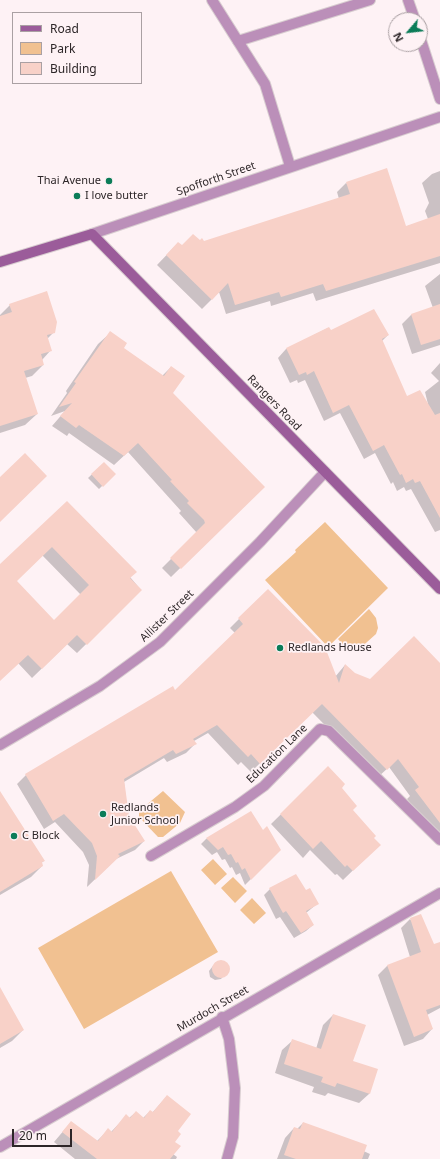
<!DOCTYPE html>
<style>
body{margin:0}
#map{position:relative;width:440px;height:1159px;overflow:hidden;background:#fef2f5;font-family:"Noto Sans",sans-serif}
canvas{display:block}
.legend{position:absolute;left:12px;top:12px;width:130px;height:72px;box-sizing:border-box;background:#fef2f5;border:1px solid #aaa0a3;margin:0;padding:5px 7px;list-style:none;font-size:12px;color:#2d2628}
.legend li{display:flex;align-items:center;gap:8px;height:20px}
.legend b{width:20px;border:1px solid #aaa0a3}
.north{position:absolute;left:388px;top:12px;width:40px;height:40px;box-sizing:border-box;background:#fef2f5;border:1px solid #aaa0a3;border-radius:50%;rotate:242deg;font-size:11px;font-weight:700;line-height:16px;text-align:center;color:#2d2628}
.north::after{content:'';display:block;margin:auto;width:14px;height:18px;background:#0b7c58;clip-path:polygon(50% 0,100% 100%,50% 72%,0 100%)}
.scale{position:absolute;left:12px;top:1129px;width:60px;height:18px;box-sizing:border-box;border:2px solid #2d2628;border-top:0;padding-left:5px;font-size:12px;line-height:14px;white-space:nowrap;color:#2d2628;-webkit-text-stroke:3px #fef2f5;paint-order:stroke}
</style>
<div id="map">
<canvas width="440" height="1159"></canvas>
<ul class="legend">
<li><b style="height:5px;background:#9b5c9a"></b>Road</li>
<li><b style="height:11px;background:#f1c191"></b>Park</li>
<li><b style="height:11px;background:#f8d1c8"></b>Building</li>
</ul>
<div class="north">N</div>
<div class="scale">20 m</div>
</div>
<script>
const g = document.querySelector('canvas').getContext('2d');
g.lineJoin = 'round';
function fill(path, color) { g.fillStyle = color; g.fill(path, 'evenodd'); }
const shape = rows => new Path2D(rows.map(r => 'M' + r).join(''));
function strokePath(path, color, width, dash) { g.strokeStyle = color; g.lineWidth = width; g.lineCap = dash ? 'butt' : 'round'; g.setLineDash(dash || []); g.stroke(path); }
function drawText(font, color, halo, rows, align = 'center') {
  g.font = font + ' "Noto Sans",sans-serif'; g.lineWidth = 3.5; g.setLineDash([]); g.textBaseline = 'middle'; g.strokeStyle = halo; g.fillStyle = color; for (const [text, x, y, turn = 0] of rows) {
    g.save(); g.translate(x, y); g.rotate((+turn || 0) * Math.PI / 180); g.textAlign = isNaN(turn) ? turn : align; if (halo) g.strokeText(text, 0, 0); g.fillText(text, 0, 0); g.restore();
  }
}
fill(shape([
 [325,522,388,588,328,647,265,580,296,552,295,550],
 [369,609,376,618,378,628,376,634,357,651,347,650,338,639],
 [163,791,185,812,180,823,163,837,158,837,139,817,139,811],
 [213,859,227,874,215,885,201,870],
 [171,871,218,952,84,1029,38,948],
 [233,877,247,891,235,903,221,888],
 [252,898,266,913,254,924,240,910]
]), '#f1c191');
fill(shape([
 [440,171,440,263,316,301,313,293,271,306,270,301,226,314,219,292,202,309,157,265,178,243,181,247,200,242,204,242,339,199,337,192,346,183,405,227,428,219,425,211,429,203,422,183,432,174],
 [440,274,440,345,412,354,402,324,411,315,433,308,425,286],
 [10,305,54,332,47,339,51,350,42,360,43,365,32,376,25,378,37,414,25,425,0,433,0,315],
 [328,328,330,332,388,335,382,341,407,398,428,404,425,392,439,381,431,373,440,363,440,530,435,532,411,489,406,491,404,487,397,491,393,482,391,484,375,453,364,459,340,413,324,421,305,380,298,383,297,380,290,383,278,358,286,349],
 [108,335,122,348,162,376,171,367,172,393,263,487,171,577,162,568,197,533,179,513,181,511,128,452,114,465,69,433,67,436,52,426,65,411,51,416,67,393,66,391,98,344],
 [104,463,114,474,99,489,88,478],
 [67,502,141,590,77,653,67,644,32,678,18,663,0,680,0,568],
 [42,555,81,595,54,621,15,581],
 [268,590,335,677,345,665,355,674,370,680,440,666,440,845,422,827,425,823,407,799,410,796,389,767,377,778,312,712,251,772,241,762,238,765,208,733,194,741,195,744,186,753,167,762,164,758,124,782,128,817,144,841,135,850,116,859,87,887,89,865,83,852,55,822,44,829,17,784,26,775,175,692,235,633,230,628],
 [328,768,341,788,351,810,379,845,343,880,337,874,335,875,310,850,303,858,271,824],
 [0,794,44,861,41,863,42,866,31,877,0,895],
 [251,812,263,832,280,850,245,885,240,873,236,875,232,867,230,868,225,859,222,860,217,852,212,855,201,844,206,839],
 [270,889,305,892,317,904,306,913,313,925,306,931,294,938,280,917,276,919,264,895],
 [410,919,433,946,440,943,440,1008,427,1015,432,1029,423,1039,404,1046,378,975,387,966,410,957,401,928],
 [223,961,227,965,229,970,221,979,215,980,210,977,209,971,216,962],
 [0,989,23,1030,12,1041,0,1048],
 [333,1015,352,1062,377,1070,369,1094,359,1103,328,1093,325,1096,312,1092,314,1087,275,1073,282,1050,292,1041,316,1049,323,1025],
 [167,1096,176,1131,173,1154,177,1157,176,1159,75,1159,54,1142,71,1122,97,1141,108,1130,111,1132,126,1116,129,1118,136,1112,143,1118,150,1111,152,1113],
 [303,1123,370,1154,368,1159,277,1159,285,1138,294,1128,297,1129]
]), '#0003');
fill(shape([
 [387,168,406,226,440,214,440,256,326,291,323,284,281,297,279,292,235,305,228,283,212,300,166,255,178,242,182,245,193,234,200,240,202,238,204,241,350,194,346,182],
 [47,291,57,322,55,333,47,335,52,351,41,354,44,365,24,371,38,414,0,426,0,316,12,312,9,304],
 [440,304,440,339,421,345,411,314],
 [374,309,389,335,382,339,407,396,420,390,435,415,440,413,440,518,420,481,415,483,413,479,406,483,402,474,400,475,384,445,373,451,349,405,333,413,314,371,307,375,306,372,299,375,286,348,329,327,331,330],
 [110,331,127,343,124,348,164,376,171,366,185,376,173,393,265,487,181,569,170,558,205,523,204,520,187,503,189,501,170,481,172,480,138,443,124,456,79,425,76,428,60,416,72,403,59,407,76,383,74,382],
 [25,453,47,476,0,522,0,477],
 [104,462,116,474,103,487,91,474],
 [67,501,137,572,130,578,142,590,87,645,77,635,42,669,28,655,0,681,0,564],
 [52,547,89,585,54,620,17,581],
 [268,589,325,647,339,683,345,664,355,673,370,679,414,636,440,663,440,823,415,790,419,787,398,759,387,770,322,704,260,764,251,754,248,757,217,725,193,739,197,744,176,754,173,750,124,779,129,816,145,841,118,854,120,856,95,880,97,856,92,843,64,814,53,821,25,774,173,686,175,690,243,624,238,618],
 [328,766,345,784,342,788,357,806,353,810,376,836,374,838,381,845,353,871,347,865,345,867,321,841,313,849,280,814],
 [0,791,45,861,42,862,43,866,0,892],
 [251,811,263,830,267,826,281,850,251,880,245,868,242,870,238,862,236,863,231,854,228,855,223,847,218,850,206,838],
 [296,874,306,890,310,888,319,904,306,911,314,925,301,933,286,911,283,913,269,888],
 [421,914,434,944,440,942,440,1005,426,1010,433,1029,414,1037,387,965,421,952,410,918],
 '212 969a9 9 0 1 1 18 0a9 9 0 1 1-18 0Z',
 [0,987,24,1030,0,1044],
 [333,1014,366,1025,353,1061,378,1069,370,1094,337,1083,335,1087,321,1082,323,1077,284,1064,292,1039,321,1049],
 [167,1095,191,1114,178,1131,181,1134,175,1142,181,1146,170,1159,97,1159,62,1132,71,1121,98,1141,108,1128,112,1132,126,1114,130,1118,136,1111,144,1118,150,1110,153,1112],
 [303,1122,367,1145,362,1159,296,1159,284,1155,294,1127,300,1129]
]), '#f8d1c8');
const service = shape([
 [238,41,370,0],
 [151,856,235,807,264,786,320,729,329,731,440,840]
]);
const minor = shape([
 [212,0,265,84,290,166],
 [408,0,415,20],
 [420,37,440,99],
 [92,234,440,117],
 [0,745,100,686,160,642,260,542,325,472],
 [222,1017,229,1039,235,1088,233,1137,227,1159],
 [0,1147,440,893]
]);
const secondary = shape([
 [0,262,92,234,440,589]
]);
strokePath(service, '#d8cdd0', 12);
strokePath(minor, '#d8cdd0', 12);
strokePath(secondary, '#d8cdd0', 12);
strokePath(service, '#bb8fb9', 10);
strokePath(minor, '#bb8fb9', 10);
strokePath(secondary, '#9b5c9a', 10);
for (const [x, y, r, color] of [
 [109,181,4,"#0b7c58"],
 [77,196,4,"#0b7c58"],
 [280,648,4,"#0b7c58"],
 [103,814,4,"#0b7c58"],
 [14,836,4,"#0b7c58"]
]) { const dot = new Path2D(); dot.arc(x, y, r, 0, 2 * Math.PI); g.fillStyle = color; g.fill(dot); strokePath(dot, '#fef2f5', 1.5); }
drawText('11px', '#2d2628', '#fef2f5', [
 ["Spofforth Street",216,179,-19],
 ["Rangers Road",274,403,46],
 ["Allister Street",167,616,-44],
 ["Education Lane",277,754,-44],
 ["Murdoch Street",213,1009,-30]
]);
drawText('11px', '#2d2628', '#fef2f5', [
 ["Thai Avenue",101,181,"right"],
 ["I love butter",85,196],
 ["Redlands House",288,648],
 ["Redlands",111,808],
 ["Junior School",111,821],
 ["C Block",22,836]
], 'left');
</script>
